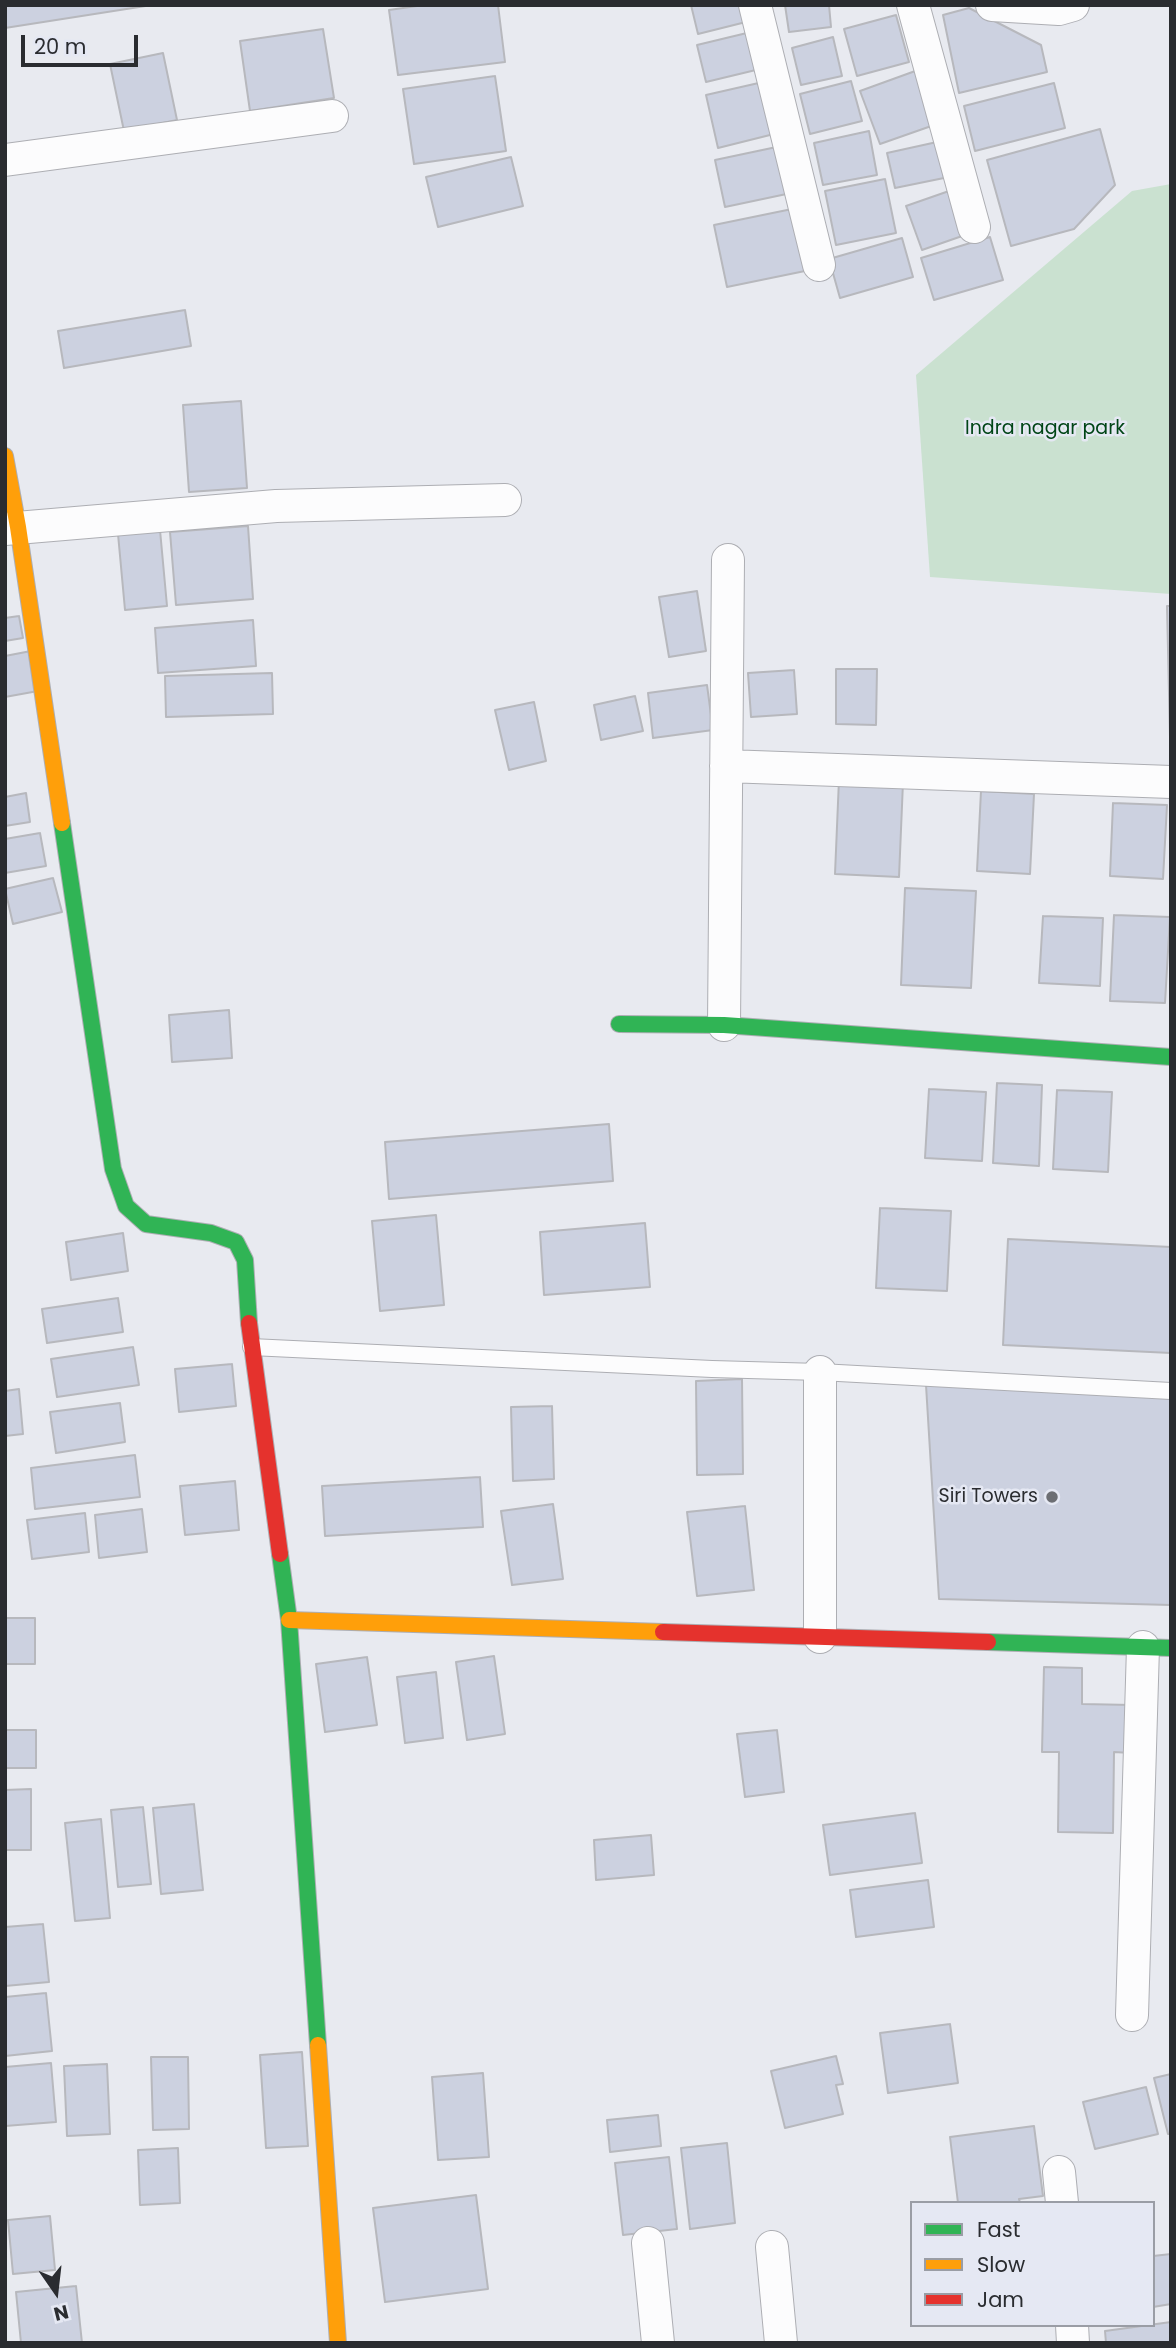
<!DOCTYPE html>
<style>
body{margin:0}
#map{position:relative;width:1176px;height:2348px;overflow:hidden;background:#e8eaf0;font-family:Poppins,sans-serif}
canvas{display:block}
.frame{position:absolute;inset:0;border:7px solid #2a2c30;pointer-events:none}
.legend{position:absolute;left:910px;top:2201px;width:245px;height:126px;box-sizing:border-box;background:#e5e8f3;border:2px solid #9a9da5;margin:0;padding:9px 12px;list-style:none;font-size:21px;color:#2a2c30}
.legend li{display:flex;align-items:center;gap:14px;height:35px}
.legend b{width:35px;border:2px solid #9a9da5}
.north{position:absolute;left:21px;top:2257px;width:70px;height:70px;-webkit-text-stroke:5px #e5e8f3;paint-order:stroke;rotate:166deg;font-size:19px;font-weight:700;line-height:28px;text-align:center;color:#2a2c30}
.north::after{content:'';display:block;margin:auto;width:24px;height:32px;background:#2a2c30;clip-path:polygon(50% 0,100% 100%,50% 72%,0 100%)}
.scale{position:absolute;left:21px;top:35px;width:117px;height:32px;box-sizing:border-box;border:4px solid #2a2c30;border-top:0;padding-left:9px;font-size:21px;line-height:24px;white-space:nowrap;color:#2a2c30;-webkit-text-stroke:5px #e5e8f3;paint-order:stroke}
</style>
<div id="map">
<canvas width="1176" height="2348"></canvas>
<div class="frame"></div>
<ul class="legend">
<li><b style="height:9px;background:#30b455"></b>Fast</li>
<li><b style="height:9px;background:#ff9f0a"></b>Slow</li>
<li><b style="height:9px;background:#e5322d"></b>Jam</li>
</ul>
<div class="north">N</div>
<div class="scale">20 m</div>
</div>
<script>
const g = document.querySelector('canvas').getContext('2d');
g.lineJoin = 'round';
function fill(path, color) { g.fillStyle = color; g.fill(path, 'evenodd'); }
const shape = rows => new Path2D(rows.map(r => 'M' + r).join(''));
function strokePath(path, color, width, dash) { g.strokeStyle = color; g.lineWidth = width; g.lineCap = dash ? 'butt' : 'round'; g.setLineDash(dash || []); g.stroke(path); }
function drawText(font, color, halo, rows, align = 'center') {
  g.font = font + ' Poppins,sans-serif'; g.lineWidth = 5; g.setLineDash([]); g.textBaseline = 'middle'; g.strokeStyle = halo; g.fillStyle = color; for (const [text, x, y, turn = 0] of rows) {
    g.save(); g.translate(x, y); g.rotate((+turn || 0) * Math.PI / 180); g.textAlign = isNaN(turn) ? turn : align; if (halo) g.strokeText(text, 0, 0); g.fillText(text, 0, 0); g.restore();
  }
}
fill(shape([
 [1171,184,1171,594,930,577,916,375,1132,191]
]), '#cae1d0');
const building = shape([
 [5,5,152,5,5,28,5,5],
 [424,5,498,5,505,62,398,75,389,10,424,5],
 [691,5,742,5,746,22,698,34,691,5],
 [785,5,829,5,831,27,789,32,785,5],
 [969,8,1041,45,1047,72,959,93,943,15,969,8],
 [896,15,909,62,857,76,844,29,896,15],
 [323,29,334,98,250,111,240,41,323,29],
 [751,32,760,69,706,82,697,45,751,32],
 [833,37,842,76,801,85,792,48,833,37],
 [163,53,177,120,124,131,110,64,163,53],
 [918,70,937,124,880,144,860,91,918,70],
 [495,76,506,151,414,164,403,89,495,76],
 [851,81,862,121,810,134,800,94,851,81],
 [763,82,774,134,718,148,706,95,763,82],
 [1054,83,1065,128,975,151,964,106,1054,83],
 [1100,129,1115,185,1074,229,1011,246,987,160,1100,129],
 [869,131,877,175,823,185,814,143,869,131],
 [937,142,944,178,895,188,887,153,937,142],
 [786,145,796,192,725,207,715,160,786,145],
 [511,157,523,206,438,227,426,177,511,157],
 [885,179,896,233,836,245,825,191,885,179],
 [949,191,965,235,922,250,906,206,949,191],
 [792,209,805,271,727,287,714,225,792,209],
 [990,237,1003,280,934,300,921,258,990,237],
 [902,238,913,277,840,298,829,259,902,238],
 [185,310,191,346,64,368,58,331,185,310],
 [241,401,247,488,189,492,183,405,241,401],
 [248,526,253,599,176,605,170,532,248,526],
 [160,530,167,606,125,610,118,534,160,530],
 [697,591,706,651,669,657,659,597,697,591],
 [1167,606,1171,606,1170,737,1167,606],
 [19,616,23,638,5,641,5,618,19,616],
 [253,620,256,666,158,673,155,628,253,620],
 [31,651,38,691,5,697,5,656,31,651],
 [836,669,877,669,876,725,836,724,836,669],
 [794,670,797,714,751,717,748,673,794,670],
 [272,673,273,714,166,717,165,676,272,673],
 [707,685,713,730,653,738,648,693,707,685],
 [635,696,643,731,601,740,594,705,635,696],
 [534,702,546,761,509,770,495,710,534,702],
 [839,779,903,782,899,877,835,874,839,779],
 [981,791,1034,794,1030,874,977,871,981,791],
 [26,793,30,822,5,826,5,797,26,793],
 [1113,803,1167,805,1163,879,1110,876,1113,803],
 [40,833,46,866,5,873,5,839,40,833],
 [53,878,62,912,13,924,5,889,53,878],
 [905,888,976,891,971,988,901,985,905,888],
 [1114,915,1170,917,1165,1003,1110,1001,1114,915],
 [1043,916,1103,918,1100,986,1039,983,1043,916],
 [229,1010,232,1058,172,1062,169,1015,229,1010],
 [997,1083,1042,1085,1039,1166,993,1163,997,1083],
 [929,1089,986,1092,982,1161,925,1158,929,1089],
 [1057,1090,1112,1092,1108,1172,1053,1169,1057,1090],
 [609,1124,613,1181,389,1199,385,1142,609,1124],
 [880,1208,951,1211,947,1291,876,1288,880,1208],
 [436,1215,444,1305,380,1311,372,1221,436,1215],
 [645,1223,650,1287,544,1295,540,1232,645,1223],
 [123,1233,128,1271,71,1280,66,1242,123,1233],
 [1008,1239,1171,1247,1171,1353,1003,1345,1008,1239],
 [118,1298,123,1332,47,1343,42,1309,118,1298],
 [133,1347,139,1385,57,1397,51,1359,133,1347],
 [232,1364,236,1406,179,1412,175,1369,232,1364],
 [742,1379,743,1474,697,1475,696,1381,742,1379],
 [926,1385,1171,1395,1171,1605,939,1599,926,1385],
 [19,1389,23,1434,5,1436,5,1391,19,1389],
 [120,1403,125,1442,56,1453,50,1412,120,1403],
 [552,1406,554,1479,513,1481,511,1407,552,1406],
 [135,1455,140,1497,35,1509,31,1468,135,1455],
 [480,1477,483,1527,325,1536,322,1486,480,1477],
 [235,1481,239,1530,185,1535,180,1486,235,1481],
 [553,1504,563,1579,512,1585,501,1511,553,1504],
 [745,1506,754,1590,697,1596,687,1512,745,1506],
 [142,1509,147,1552,99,1558,95,1515,142,1509],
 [85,1513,89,1552,32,1559,27,1520,85,1513],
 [5,1618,35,1618,35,1664,5,1664,5,1618],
 [494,1656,505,1734,467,1740,456,1662,494,1656],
 [367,1657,377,1725,325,1732,316,1664,367,1657],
 [1044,1667,1082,1668,1082,1704,1132,1705,1131,1753,1114,1752,1113,1833,1058,1832,1059,1752,1042,1752,1044,1667],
 [436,1672,443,1738,405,1743,397,1677,436,1672],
 [5,1730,36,1730,36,1768,5,1768,5,1730],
 [777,1730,784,1792,745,1797,737,1734,777,1730],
 [31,1789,31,1850,5,1850,5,1790,31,1789],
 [194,1804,203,1890,161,1894,153,1808,194,1804],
 [143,1807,151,1884,118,1887,111,1810,143,1807],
 [915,1813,922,1863,830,1875,823,1825,915,1813],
 [101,1819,110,1918,75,1921,65,1823,101,1819],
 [651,1835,654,1875,596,1880,594,1840,651,1835],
 [928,1880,934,1927,856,1937,850,1890,928,1880],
 [43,1924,49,1982,5,1986,5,1927,43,1924],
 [46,1993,52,2051,5,2056,5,1997,46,1993],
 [950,2024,958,2083,888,2093,880,2033,950,2024],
 [302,2052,308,2146,266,2148,260,2055,302,2052],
 [836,2056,843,2084,836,2085,843,2114,785,2128,771,2071,836,2056],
 [151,2057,188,2057,189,2129,153,2130,151,2057],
 [51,2063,56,2122,5,2126,5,2067,51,2063],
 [107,2064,110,2134,67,2136,64,2066,107,2064],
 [483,2073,489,2157,438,2160,432,2077,483,2073],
 [1171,2074,1171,2134,1168,2134,1154,2078,1171,2074],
 [1146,2087,1158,2134,1095,2149,1083,2102,1146,2087],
 [658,2115,661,2146,610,2152,607,2120,658,2115],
 [1034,2126,1043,2196,1019,2199,1020,2203,958,2203,950,2137,1034,2126],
 [727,2143,735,2223,690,2229,681,2148,727,2143],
 [178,2148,180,2203,140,2205,138,2150,178,2148],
 [669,2157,677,2229,623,2235,615,2163,669,2157],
 [476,2195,488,2289,385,2302,373,2208,476,2195],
 [50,2216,55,2270,13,2274,8,2220,50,2216],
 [1171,2254,1171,2304,1153,2307,1153,2256,1171,2254],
 [76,2286,82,2343,21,2343,16,2292,76,2286],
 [1171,2322,1171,2343,1106,2343,1105,2331,1171,2322]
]);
fill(building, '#ccd1e0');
strokePath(building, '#b7b8bd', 2);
const lane = shape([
 [251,1347,712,1369,820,1372,1171,1391]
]);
const street = shape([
 [755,5,819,265],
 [913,5,974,227],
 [992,5,1059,9,1073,5],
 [5,160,332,116],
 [5,529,276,506,505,500],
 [726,766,1171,782],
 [724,1025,728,560],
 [820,1372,820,1637],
 [1132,2015,1143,1647],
 [1059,2172,1062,2203],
 [648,2243,658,2343],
 [772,2247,781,2343],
 [1072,2325,1073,2343]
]);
const fast = shape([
 [62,823,113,1169,126,1206,146,1224,211,1233,236,1242,245,1260,249,1323],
 [619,1024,724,1025,1171,1057],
 [280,1554,289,1620,318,2045],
 [988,1642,1171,1648]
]);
const slow = shape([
 [5,456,18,527,62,823],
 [289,1620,663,1632],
 [318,2045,338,2343]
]);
const jam = shape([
 [249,1323,280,1554],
 [663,1632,988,1642]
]);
strokePath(lane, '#adaeb3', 18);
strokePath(street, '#adaeb3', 34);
strokePath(fast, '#adaeb3', 18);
strokePath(slow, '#adaeb3', 18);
strokePath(jam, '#adaeb3', 18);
strokePath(lane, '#fcfcfd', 16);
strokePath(street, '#fcfcfd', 32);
strokePath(fast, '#30b455', 16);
strokePath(slow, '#ff9f0a', 16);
strokePath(jam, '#e5322d', 16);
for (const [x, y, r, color] of [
 [1052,1497,7,"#6c6e73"]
]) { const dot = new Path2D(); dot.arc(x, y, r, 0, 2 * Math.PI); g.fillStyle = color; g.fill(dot); strokePath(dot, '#e5e8f3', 2.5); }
drawText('19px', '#004516', '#e5e8f3', [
 ["Indra nagar park",1045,429]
]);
drawText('19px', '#2a2c30', '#e5e8f3', [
 ["Siri Towers",1038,1497]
], 'right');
</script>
